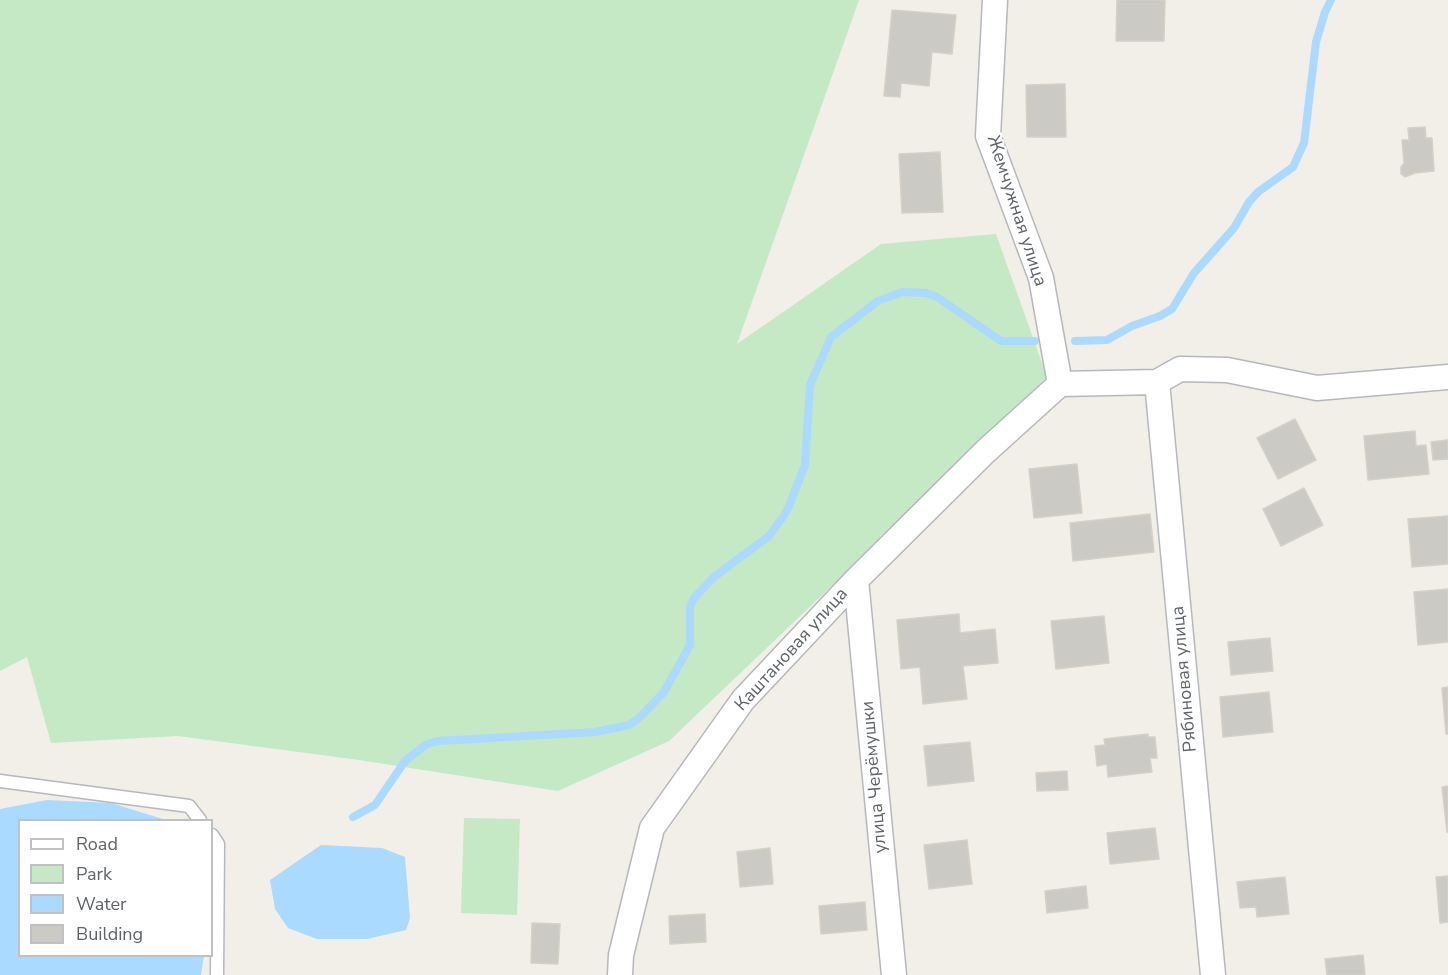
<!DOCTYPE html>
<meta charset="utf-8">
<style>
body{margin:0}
#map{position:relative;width:1448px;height:975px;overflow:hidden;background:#f1efe8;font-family:"Nunito Sans",sans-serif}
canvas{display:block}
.legend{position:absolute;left:18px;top:819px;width:195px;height:138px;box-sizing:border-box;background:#fff;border:2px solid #bfc1c3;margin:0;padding:8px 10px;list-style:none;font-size:18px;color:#5f6368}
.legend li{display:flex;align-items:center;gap:12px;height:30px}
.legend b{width:30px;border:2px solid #bfc1c3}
</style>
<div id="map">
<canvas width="1448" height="975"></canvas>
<ul class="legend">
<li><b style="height:8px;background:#fff"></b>Road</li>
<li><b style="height:16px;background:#c5e8c5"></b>Park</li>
<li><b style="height:16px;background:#aadaff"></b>Water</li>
<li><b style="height:16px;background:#cccac5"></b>Building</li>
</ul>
</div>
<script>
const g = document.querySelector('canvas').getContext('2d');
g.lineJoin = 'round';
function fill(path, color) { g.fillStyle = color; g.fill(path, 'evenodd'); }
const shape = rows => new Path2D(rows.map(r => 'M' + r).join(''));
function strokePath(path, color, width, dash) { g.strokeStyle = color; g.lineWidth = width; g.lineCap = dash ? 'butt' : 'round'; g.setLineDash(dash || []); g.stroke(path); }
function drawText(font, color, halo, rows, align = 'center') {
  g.font = font + ' "Nunito Sans",sans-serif'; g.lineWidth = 4.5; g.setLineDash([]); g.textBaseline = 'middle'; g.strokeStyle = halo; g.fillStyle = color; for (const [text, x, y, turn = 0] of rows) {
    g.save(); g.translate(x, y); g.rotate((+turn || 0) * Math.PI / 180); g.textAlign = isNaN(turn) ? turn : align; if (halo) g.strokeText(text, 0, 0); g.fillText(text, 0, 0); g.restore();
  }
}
fill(shape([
 [0,0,859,0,737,344,881,244,996,234,1047,377,986,439,669,741,558,791,359,760,178,736,51,743,27,657,0,671],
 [464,818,520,819,517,915,461,913]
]), '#c5e8c5');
fill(shape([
 [47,800,111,803,166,820,20,820,20,956,204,956,201,975,0,975,0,809],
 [321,845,382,848,405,857,410,918,406,930,367,939,317,939,288,928,275,909,270,880]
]), '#aadaff');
strokePath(shape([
 [1075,341,1107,340,1132,326,1160,316,1172,309,1194,273,1234,228,1249,202,1258,192,1293,167,1304,143,1316,42,1325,12,1331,0],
 [353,817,375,805,405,761,427,744,438,741,595,732,629,725,639,718,664,692,690,645,690,607,694,598,714,577,769,536,787,511,805,465,810,385,831,337,878,301,902,292,926,293,937,297,1001,341,1035,341]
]), '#aadaff', 8);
const building = shape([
 [1117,0,1165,0,1164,41,1116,41,1117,0],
 [892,10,956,15,952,54,932,52,929,86,901,83,900,97,884,96,892,10],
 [1065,84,1066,137,1027,137,1026,85,1065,84],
 [1425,127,1426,138,1432,138,1434,171,1415,173,1405,177,1401,174,1401,167,1404,163,1402,140,1409,140,1408,128,1425,127],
 [940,152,943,212,902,213,899,154,940,152],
 [1295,419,1316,460,1278,479,1257,438,1295,419],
 [1415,431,1416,446,1426,445,1429,474,1368,480,1364,436,1415,431],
 [1448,440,1448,459,1433,460,1431,442,1448,440],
 [1077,464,1082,513,1034,518,1029,469,1077,464],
 [1304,488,1323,525,1281,546,1263,509,1304,488],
 [1150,514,1154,552,1073,561,1070,523,1150,514],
 [1448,516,1448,564,1412,567,1408,519,1448,516],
 [1448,589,1448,642,1418,645,1414,592,1448,589],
 [959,614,960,633,995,629,998,663,963,666,967,699,923,704,920,667,901,669,897,620,959,614],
 [1104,616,1109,663,1056,669,1051,621,1104,616],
 [1270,638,1273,671,1231,675,1228,642,1270,638],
 [1448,687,1448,734,1446,734,1442,688,1448,687],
 [1269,692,1273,732,1223,737,1220,697,1269,692],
 [1148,734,1148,737,1155,737,1157,758,1150,758,1152,772,1108,777,1107,764,1097,766,1095,746,1105,745,1104,739,1148,734],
 [970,742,974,781,928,786,924,746,970,742],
 [1067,771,1068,790,1037,791,1036,773,1067,771],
 [1448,786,1448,832,1447,832,1442,787,1448,786],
 [1155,828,1159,859,1110,864,1107,833,1155,828],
 [967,840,972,884,929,889,924,845,967,840],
 [770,848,773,884,740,887,737,852,770,848],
 [1448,876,1448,922,1440,923,1436,877,1448,876],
 [1285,877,1289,914,1257,917,1256,907,1240,908,1237,882,1285,877],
 [1086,886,1088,908,1047,913,1045,891,1086,886],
 [865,902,867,930,821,934,819,906,865,902],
 [705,914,706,942,670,944,669,916,705,914],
 [532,923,560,924,558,964,531,963,532,923],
 [1363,955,1365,975,1327,975,1325,959,1363,955]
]);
fill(building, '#cccac5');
strokePath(building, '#d6d1c6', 1.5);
const service = shape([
 [0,781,189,806,200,820],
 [212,835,218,844,217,975]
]);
const minor = shape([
 [995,0,988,136,1041,278,1060,384],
 [1157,382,1213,975],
 [1060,384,1157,382,1180,369,1227,370,1317,388,1448,377],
 [856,580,894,975],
 [620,975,621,955,652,828,743,700,856,580,986,451,1060,384]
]);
strokePath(service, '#b5b8bc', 15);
strokePath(minor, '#b5b8bc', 27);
strokePath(service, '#fff', 12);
strokePath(minor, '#fff', 24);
drawText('18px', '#5f6368', '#fff', [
 ["Жемчужная улица",1016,211,72],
 ["Каштановая улица",792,650,-48],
 ["Рябиновая улица",1185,679,-95],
 ["улица Черёмушки",875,777,-95]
]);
</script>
